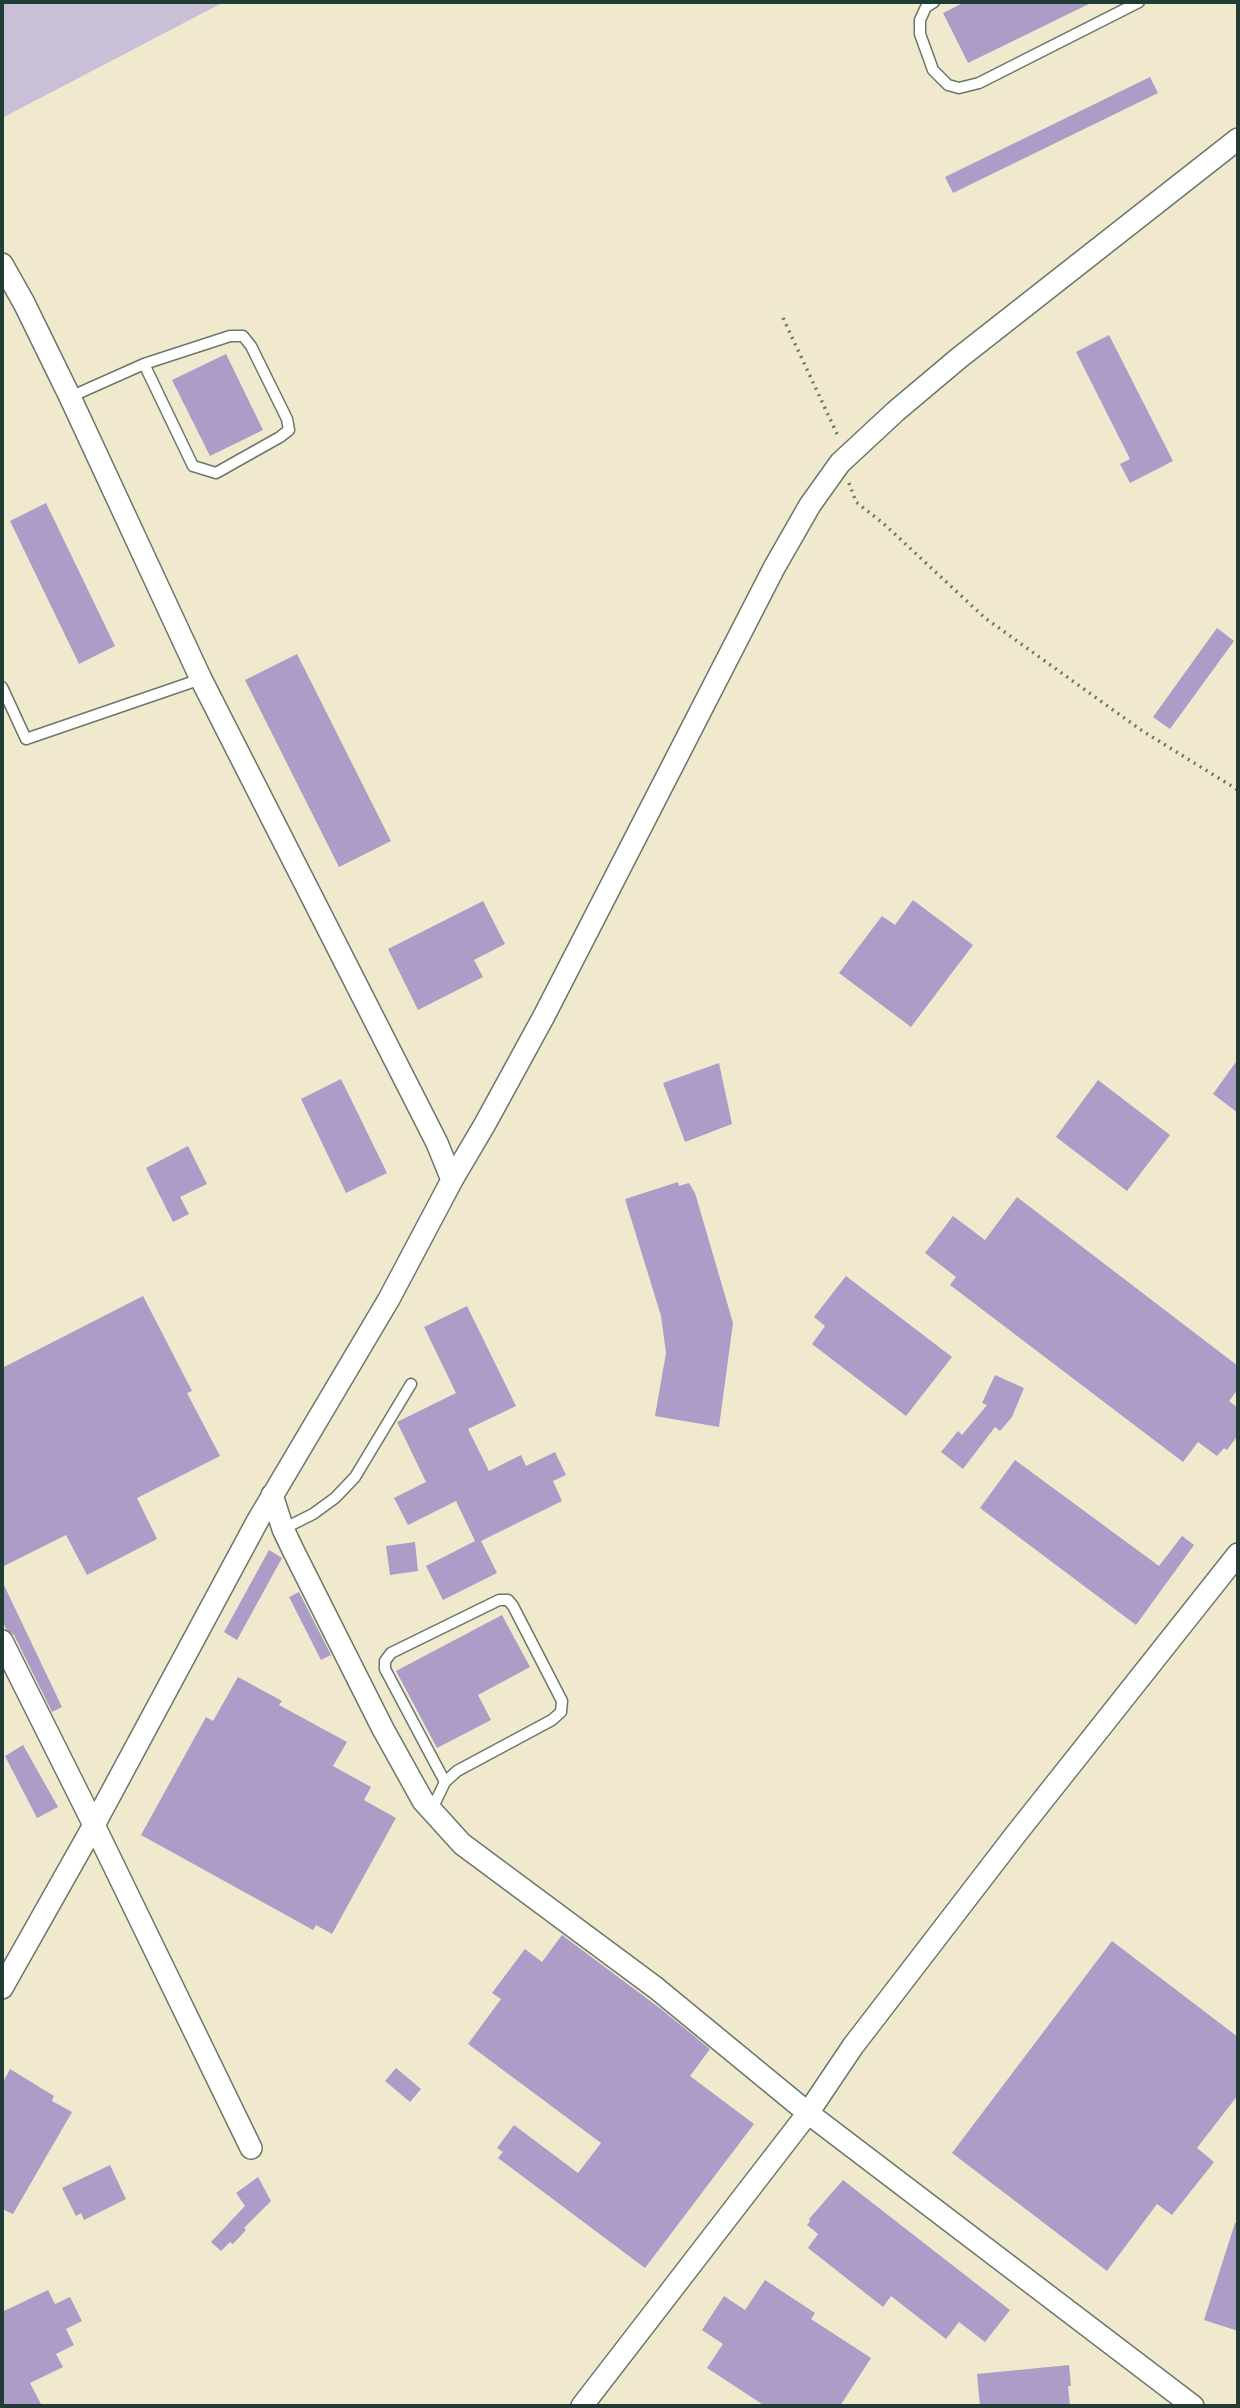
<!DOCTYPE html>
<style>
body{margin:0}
#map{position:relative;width:1240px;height:2408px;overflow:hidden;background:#f1e9cd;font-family:Alegreya,serif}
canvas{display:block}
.frame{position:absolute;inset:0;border:4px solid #1f3d34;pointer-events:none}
</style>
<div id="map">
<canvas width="1240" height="2408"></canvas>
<div class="frame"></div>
</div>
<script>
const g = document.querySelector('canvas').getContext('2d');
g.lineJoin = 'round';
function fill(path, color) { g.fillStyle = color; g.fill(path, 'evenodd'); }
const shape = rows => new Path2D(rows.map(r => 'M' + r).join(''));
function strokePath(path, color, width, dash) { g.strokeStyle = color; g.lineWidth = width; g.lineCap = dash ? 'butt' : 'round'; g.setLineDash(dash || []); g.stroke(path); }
fill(shape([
 [2,2,224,2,2,118]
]), '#c9bfd7');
fill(shape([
 [965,2,1093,2,968,63,943,13],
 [1150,77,1158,93,953,193,945,177],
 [1109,335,1173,461,1130,483,1120,464,1130,459,1076,352],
 [226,354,263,430,210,456,172,380],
 [46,503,115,646,79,664,10,521],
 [1217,628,1234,641,1170,729,1153,717],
 [297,654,391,841,339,867,245,680],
 [913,900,973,945,911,1027,839,973,882,916,895,925],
 [483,901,505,944,474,960,483,977,418,1010,388,949],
 [1238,1059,1238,1113,1213,1094],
 [719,1063,732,1124,685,1142,663,1083],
 [341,1079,387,1173,346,1193,301,1099],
 [1098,1080,1170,1135,1127,1191,1056,1137],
 [188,1146,207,1184,180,1197,189,1214,173,1222,146,1168],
 [678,1182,679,1186,689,1183,695,1193,733,1323,719,1427,655,1416,666,1353,661,1316,625,1199],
 [1017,1197,1238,1366,1238,1389,1229,1401,1238,1408,1238,1435,1227,1450,1224,1448,1217,1456,1198,1442,1183,1462,950,1285,956,1277,925,1253,953,1216,985,1240],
 [846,1276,952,1357,906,1416,812,1344,825,1326,814,1317],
 [143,1296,192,1391,187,1393,220,1456,137,1498,157,1539,87,1575,66,1535,2,1567,2,1368],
 [467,1306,516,1406,468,1429,489,1471,521,1455,526,1466,555,1452,566,1475,553,1481,562,1501,481,1541,497,1573,443,1600,426,1566,475,1541,456,1501,408,1525,394,1498,426,1482,397,1422,456,1393,424,1327],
 [995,1375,1024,1388,1012,1417,1000,1431,995,1427,963,1469,941,1452,958,1431,962,1435,987,1405,982,1403],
 [1015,1460,1159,1566,1182,1536,1194,1545,1136,1625,980,1508],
 [415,1542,418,1571,390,1575,386,1546],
 [269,1550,282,1558,237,1640,224,1632],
 [2,1581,62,1707,52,1712,14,1635,6,1629,2,1620],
 [299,1592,331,1655,321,1660,289,1597],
 [502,1615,530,1667,478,1695,491,1720,437,1748,396,1671],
 [238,1677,282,1701,279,1705,347,1742,333,1766,371,1787,364,1800,396,1818,332,1934,316,1925,313,1930,141,1835,206,1717,213,1721],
 [23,1745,58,1807,37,1818,5,1756],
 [562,1935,661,2009,710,2049,690,2076,754,2124,645,2268,498,2158,503,2152,497,2148,514,2125,578,2173,601,2143,468,2044,501,1999,492,1993,525,1949,542,1962],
 [1112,1941,1238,2037,1238,2095,1197,2148,1214,2162,1172,2215,1157,2204,1107,2271,952,2153],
 [396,2068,421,2089,410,2102,385,2081],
 [10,2069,54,2096,52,2101,72,2112,13,2214,2,2209,2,2084],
 [110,2165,126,2199,84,2220,81,2213,76,2216,62,2188],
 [258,2177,271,2201,244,2228,246,2230,233,2244,230,2242,221,2251,211,2242,245,2206,236,2193],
 [843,2180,1010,2310,985,2342,959,2322,946,2339,891,2296,883,2307,808,2248,818,2234,807,2225,810,2221,809,2219],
 [1235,2223,1238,2223,1238,2331,1204,2320],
 [765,2280,815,2313,811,2319,871,2358,840,2406,765,2406,707,2368,723,2344,702,2330,724,2296,745,2310],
 [48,2290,55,2304,70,2297,82,2321,66,2329,74,2345,56,2354,63,2367,30,2383,42,2406,2,2406,2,2312],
 [1069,2365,1071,2386,1068,2386,1070,2406,980,2406,977,2374]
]), '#ad9cc8');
const lane = shape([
 [934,2,926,7,920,20,920,34,933,70,948,85,959,88,979,83,1139,2],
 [70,397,144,364,230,336,243,336,251,346,287,419,289,430,280,437,216,473,193,466,144,364],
 [2,687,26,739,201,679],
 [283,1529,313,1514,335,1498,355,1477,411,1384],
 [431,1811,445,1782,457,1771,552,1720,561,1712,562,1701,513,1606,508,1600,499,1600,391,1653,385,1661,385,1669,445,1782]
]);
const street = shape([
 [2,264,24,303,70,397,201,679,437,1143,452,1180],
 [272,1495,283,1529,293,1550,383,1729,423,1801,462,1844,656,1988,808,2113,1193,2406],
 [2,1641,94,1825,251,2148],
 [2,1988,94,1825,258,1520,389,1299,452,1180,485,1124,544,1016,774,568,810,505,840,463,896,411,959,358,1238,139],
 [582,2406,808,2113,853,2046,1016,1834,1238,1554]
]);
strokePath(lane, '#68796a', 13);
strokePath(street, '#68796a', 24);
strokePath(shape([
 [783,318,838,436],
 [849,483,856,502,884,524,985,618,1141,730,1238,790]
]), '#68796a', 3.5, [2, 5]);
strokePath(lane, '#fff', 10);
strokePath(street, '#fff', 21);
</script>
